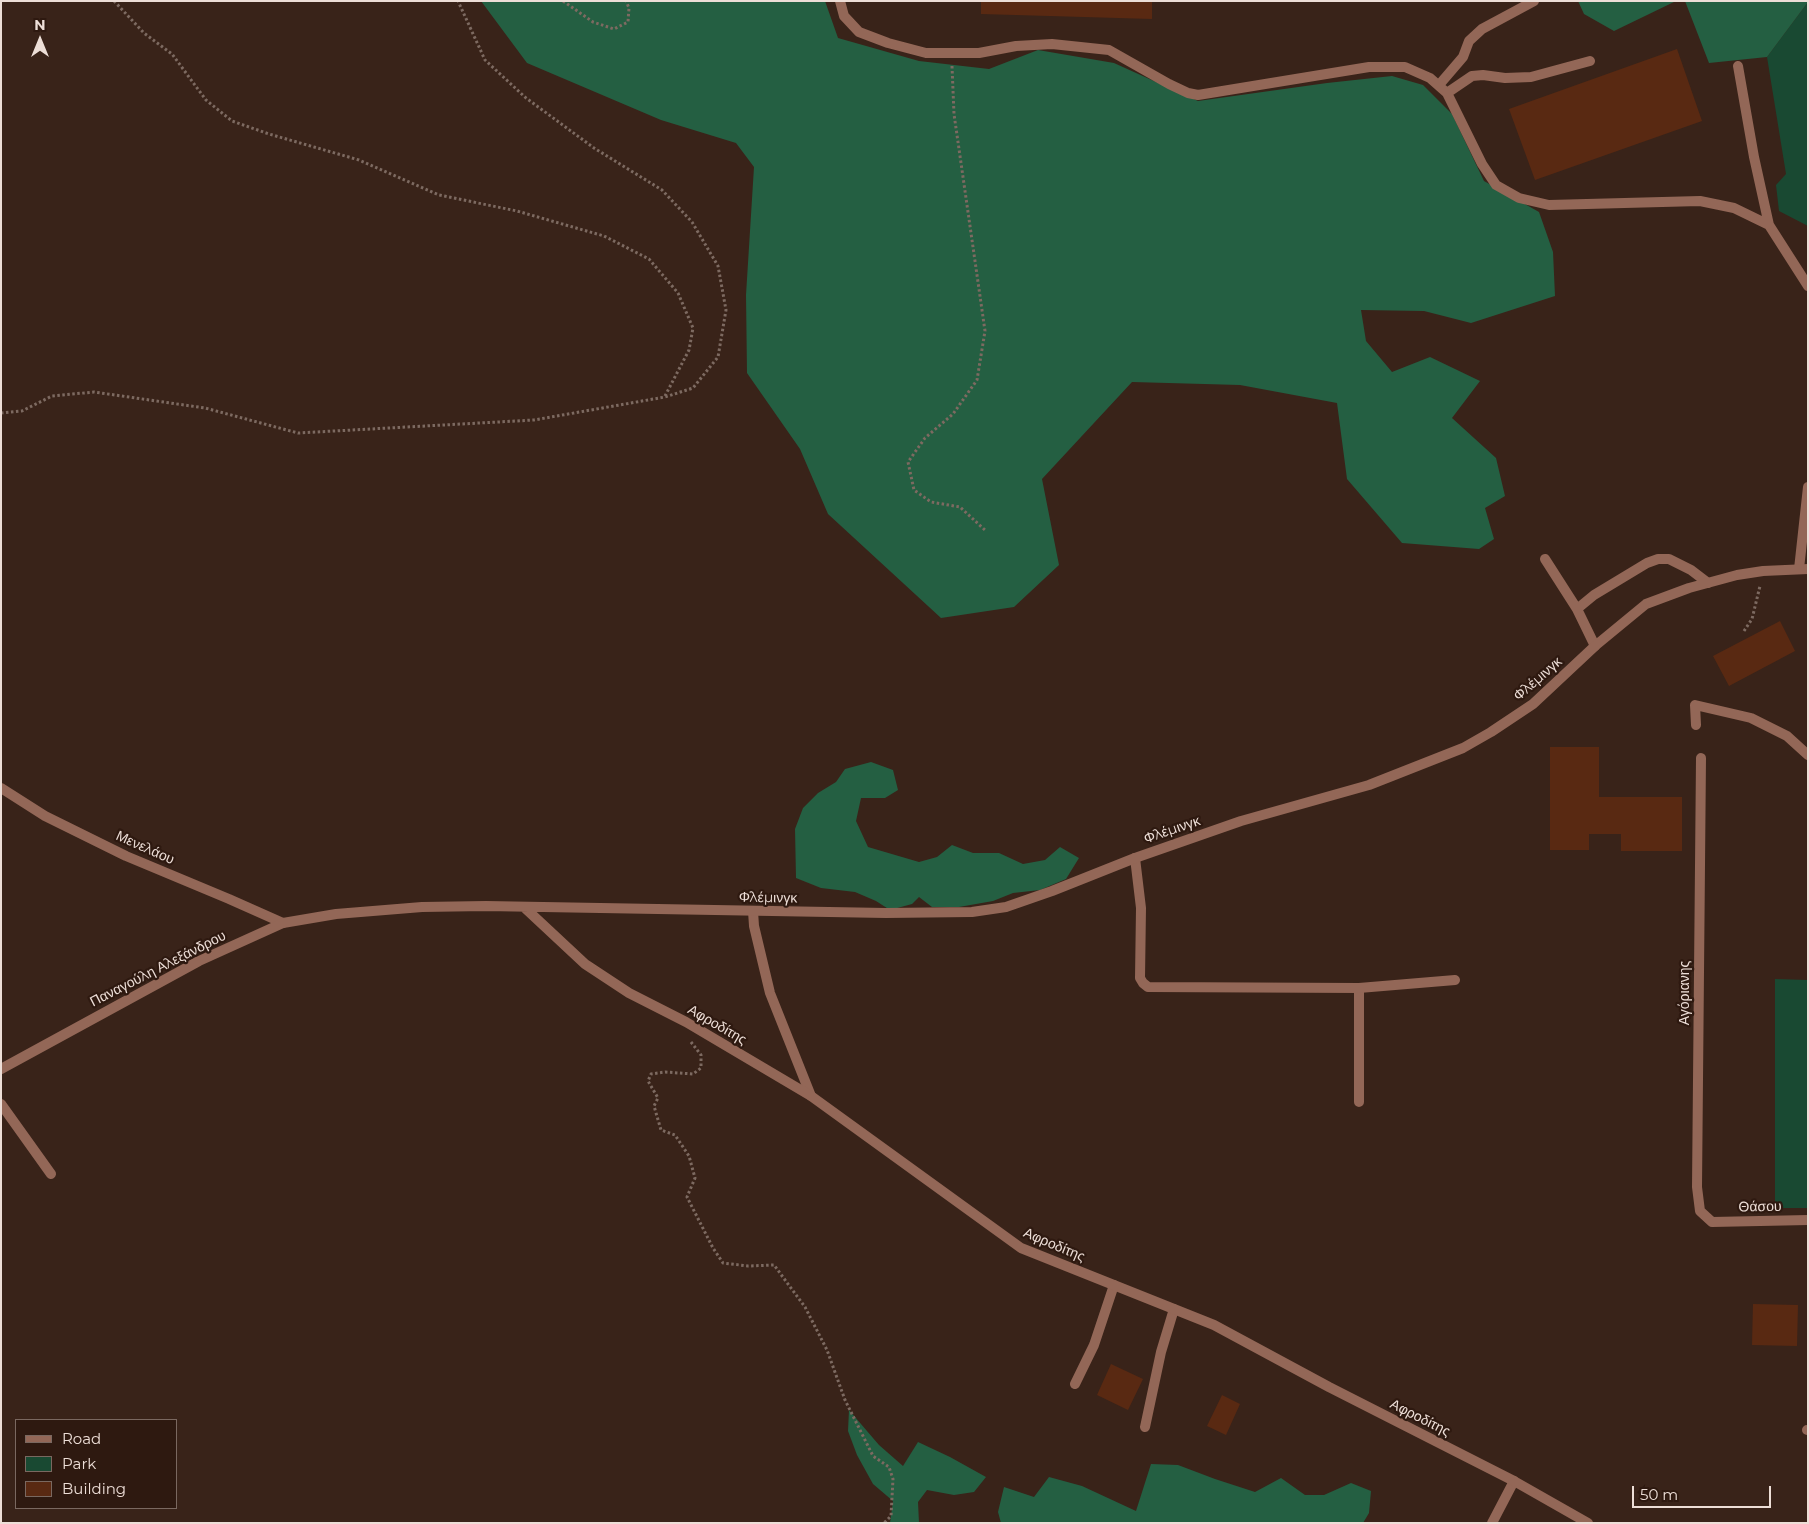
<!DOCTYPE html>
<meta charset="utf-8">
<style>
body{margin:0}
#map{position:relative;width:1809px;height:1524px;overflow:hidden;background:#392319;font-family:Montserrat,sans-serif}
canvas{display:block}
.frame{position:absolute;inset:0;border:2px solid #edded7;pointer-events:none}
.legend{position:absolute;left:15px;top:1419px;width:162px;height:90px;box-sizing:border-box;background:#2e1910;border:1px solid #7a6860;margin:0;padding:6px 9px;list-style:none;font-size:15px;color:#edded7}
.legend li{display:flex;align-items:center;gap:10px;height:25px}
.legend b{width:25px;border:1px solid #7a6860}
.north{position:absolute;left:15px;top:15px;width:50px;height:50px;-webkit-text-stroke:4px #2e1910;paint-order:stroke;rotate:0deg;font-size:14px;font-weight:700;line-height:20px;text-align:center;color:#edded7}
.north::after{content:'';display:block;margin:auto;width:18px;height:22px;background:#edded7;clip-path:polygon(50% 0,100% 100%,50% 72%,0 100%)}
.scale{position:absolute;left:1632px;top:1486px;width:139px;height:22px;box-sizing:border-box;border:2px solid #edded7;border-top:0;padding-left:6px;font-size:15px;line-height:18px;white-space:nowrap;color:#edded7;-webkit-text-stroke:4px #2e1910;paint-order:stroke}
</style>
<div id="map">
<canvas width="1809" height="1524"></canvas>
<div class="frame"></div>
<ul class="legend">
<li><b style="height:6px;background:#936757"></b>Road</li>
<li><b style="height:14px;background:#194932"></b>Park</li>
<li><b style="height:14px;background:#592912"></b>Building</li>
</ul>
<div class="north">N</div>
<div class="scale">50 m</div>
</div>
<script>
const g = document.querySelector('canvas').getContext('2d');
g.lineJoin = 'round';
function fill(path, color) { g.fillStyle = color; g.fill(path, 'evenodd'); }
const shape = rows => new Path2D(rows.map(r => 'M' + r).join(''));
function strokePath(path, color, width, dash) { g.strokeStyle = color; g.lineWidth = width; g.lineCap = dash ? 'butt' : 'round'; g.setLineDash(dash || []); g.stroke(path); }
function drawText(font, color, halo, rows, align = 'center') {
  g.font = font + ' Montserrat,sans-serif'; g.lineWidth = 4.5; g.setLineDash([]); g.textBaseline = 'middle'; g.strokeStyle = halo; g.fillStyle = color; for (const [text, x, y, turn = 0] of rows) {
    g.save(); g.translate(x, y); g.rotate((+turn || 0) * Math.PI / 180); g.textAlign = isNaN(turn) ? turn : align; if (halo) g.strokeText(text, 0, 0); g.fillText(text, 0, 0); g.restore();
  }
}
fill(shape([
 [1808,2,1808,226,1779,211,1776,185,1786,174,1767,57],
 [1775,979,1808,980,1808,1208,1775,1208]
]), '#194932');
fill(shape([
 [481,1,825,1,838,38,919,61,989,69,1038,50,1114,63,1198,101,1327,83,1392,76,1423,85,1452,114,1484,181,1539,212,1553,252,1555,296,1471,323,1424,311,1361,310,1366,341,1392,372,1430,357,1480,381,1452,418,1496,458,1505,496,1485,508,1494,539,1479,549,1402,543,1347,479,1337,403,1240,385,1132,382,1042,479,1059,565,1014,607,941,618,828,514,800,449,747,373,746,295,754,167,736,143,661,120,527,63],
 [1578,1,1676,1,1614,31,1584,14],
 [1685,1,1808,1,1808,2,1767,57,1709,63],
 [871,762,893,770,898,790,885,798,861,798,856,821,868,847,919,862,937,857,952,845,973,853,999,853,1023,864,1045,860,1060,847,1079,858,1066,879,1040,890,1013,893,993,901,959,907,932,907,919,897,912,904,890,910,876,901,855,892,821,888,796,878,795,829,803,808,818,793,836,782,845,769],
 [849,1410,879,1445,903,1466,918,1442,950,1457,986,1477,974,1492,954,1495,927,1490,918,1502,919,1523,890,1523,893,1501,873,1484,857,1455,848,1431],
 [1151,1464,1178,1465,1215,1479,1255,1492,1281,1478,1305,1495,1324,1495,1351,1483,1371,1491,1369,1513,1363,1523,1001,1523,998,1512,1004,1487,1034,1497,1049,1477,1082,1486,1136,1511]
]), '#245f42');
fill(shape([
 [981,1,1152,1,1152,19,981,14],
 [1677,49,1702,121,1535,180,1509,109],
 [1780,621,1795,651,1729,686,1713,656],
 [1550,747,1599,747,1599,797,1682,797,1682,851,1621,851,1621,834,1589,834,1589,850,1550,850],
 [1753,1304,1798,1305,1797,1346,1752,1345],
 [1111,1364,1143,1379,1128,1410,1097,1395],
 [1222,1395,1240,1404,1226,1435,1207,1426]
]), '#592912');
strokePath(shape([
 [114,1,144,33,172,54,206,100,232,121,269,134,359,160,439,195,517,211,604,236,649,259,678,293,693,328,689,350,665,396],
 [563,1,593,22,614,29,628,22,629,8,626,1],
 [952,66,954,114,985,331,977,380,953,414,925,438,908,462,914,490,931,502,960,507,986,531],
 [1,413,22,411,52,396,94,392,205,408,298,433,534,420,665,397,693,388,718,357,726,310,718,266,692,222,662,190,594,148,526,98,485,60,458,1],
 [1744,631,1752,619,1760,586],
 [691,1042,701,1055,701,1068,693,1074,665,1072,651,1074,648,1081,658,1098,654,1106,661,1130,675,1135,689,1156,695,1178,687,1197,713,1248,723,1263,748,1266,774,1265,805,1307,827,1350,845,1400,873,1456,889,1467,893,1479,891,1516,884,1523]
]), '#7d6a61', 3, [2.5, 2.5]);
strokePath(shape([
 [840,1,844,16,859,32,888,43,926,53,979,53,1016,46,1052,44,1109,50,1169,84,1188,93,1198,95,1369,67,1405,67,1430,78,1447,93,1482,164,1496,185,1519,198,1549,205,1700,201,1734,208,1769,225,1808,286],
 [1738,66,1754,157,1769,225],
 [1439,85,1463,57,1469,41,1482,29,1534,1],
 [1447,93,1472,76,1483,75,1505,78,1531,77,1590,61],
 [1545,559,1577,609,1595,646],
 [1799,569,1808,487],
 [1577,609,1594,595,1647,563,1658,559,1669,559,1691,570,1708,583],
 [753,911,754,926,770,993,811,1096],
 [1359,988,1359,1102],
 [1075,1384,1094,1345,1114,1285],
 [1145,1427,1161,1352,1174,1309],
 [1492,1523,1514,1481]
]), '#936757', 10);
strokePath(shape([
 [1696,725,1695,705,1751,718,1787,736,1808,755],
 [1701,758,1697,1187,1700,1211,1712,1222,1808,1220],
 [1,788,45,816,126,856,229,899,283,923],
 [1135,858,1141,908,1140,978,1143,983,1148,987,1359,988,1455,980],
 [1,1104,51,1174],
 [1807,1430,1808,1430]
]), '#936757', 10);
strokePath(shape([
 [525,908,585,964,629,993,686,1022,811,1096,1021,1248,1214,1325,1329,1387,1514,1481,1588,1523],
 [1,1069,199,961,283,923,336,914,422,907,486,906,886,913,972,912,1006,907,1052,891,1135,858,1241,821,1369,785,1463,748,1491,732,1533,704,1595,646,1646,604,1689,588,1737,575,1763,571,1808,569]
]), '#936757', 10);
drawText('14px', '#edded7', '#2e1910', [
 ["Φλέμινγκ",1538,679,-41],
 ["Φλέμινγκ",1172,830,-19],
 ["Μενελάου",145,848,24],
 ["Φλέμινγκ",768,898,1],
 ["Παναγούλη Αλεξάνδρου",158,969,-27],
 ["Αγόριανης",1685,993,-90],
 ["Αφροδίτης",717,1025,30],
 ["Θάσου",1760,1207,-1],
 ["Αφροδίτης",1054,1245,23],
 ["Αφροδίτης",1420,1418,27]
]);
</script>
